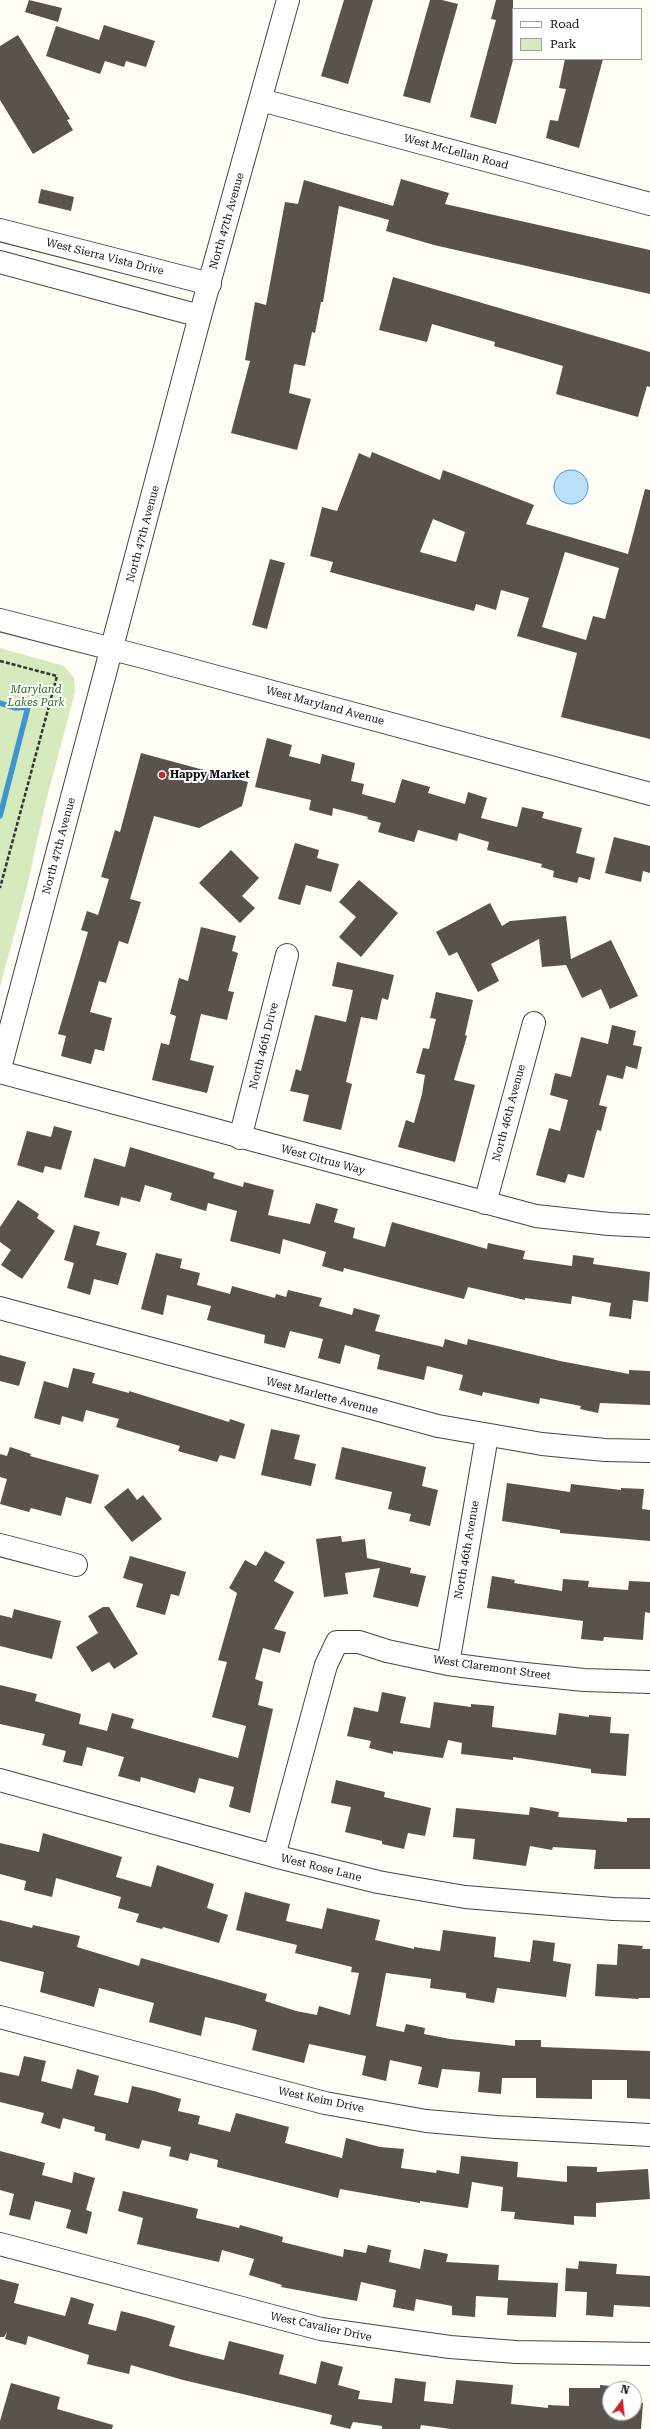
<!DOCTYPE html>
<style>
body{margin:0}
#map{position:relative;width:650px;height:2429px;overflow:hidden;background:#fffdf5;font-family:"Roboto Serif",serif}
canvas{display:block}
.legend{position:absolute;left:512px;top:8px;width:130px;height:52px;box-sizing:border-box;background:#fff;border:1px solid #a0a0a0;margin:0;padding:5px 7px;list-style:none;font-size:12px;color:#111}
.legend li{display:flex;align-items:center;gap:8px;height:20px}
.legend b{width:20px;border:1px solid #a0a0a0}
.north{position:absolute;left:602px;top:2381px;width:40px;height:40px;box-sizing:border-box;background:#fff;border:1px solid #a0a0a0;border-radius:50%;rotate:15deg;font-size:11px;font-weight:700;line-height:16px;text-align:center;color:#111}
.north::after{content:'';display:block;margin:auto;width:14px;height:18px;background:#c4262e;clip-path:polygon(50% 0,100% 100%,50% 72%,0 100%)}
</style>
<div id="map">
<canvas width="650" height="2429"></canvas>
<ul class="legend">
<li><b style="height:5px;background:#fff"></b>Road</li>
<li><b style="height:11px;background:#d5ebbd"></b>Park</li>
</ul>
<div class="north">N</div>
</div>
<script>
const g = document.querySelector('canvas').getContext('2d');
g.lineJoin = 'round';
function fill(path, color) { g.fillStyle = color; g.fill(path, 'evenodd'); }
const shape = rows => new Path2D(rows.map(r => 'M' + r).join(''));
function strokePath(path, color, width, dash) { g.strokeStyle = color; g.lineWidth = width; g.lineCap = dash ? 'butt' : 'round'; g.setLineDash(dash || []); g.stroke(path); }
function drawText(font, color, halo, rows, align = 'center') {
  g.font = font + ' "Roboto Serif",serif'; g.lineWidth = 4; g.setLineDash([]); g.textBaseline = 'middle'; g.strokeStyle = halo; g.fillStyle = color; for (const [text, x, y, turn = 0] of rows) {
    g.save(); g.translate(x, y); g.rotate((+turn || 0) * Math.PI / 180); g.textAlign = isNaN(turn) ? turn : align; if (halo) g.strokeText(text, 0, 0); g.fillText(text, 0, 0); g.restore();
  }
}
fill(shape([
 [0,648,64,666,74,678,75,692,45,805,27,887,0,987]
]), '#d5ebbd');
const water = shape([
 '554 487a17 17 0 1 1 34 0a17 17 0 1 1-34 0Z'
]);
fill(water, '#b9e0f7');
strokePath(water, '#3f96cf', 1);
strokePath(shape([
 [0,703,15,708,28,707,0,816]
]), '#3f96cf', 5.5);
fill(shape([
 [29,0,62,8,58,22,25,12],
 [344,0,373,0,348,84,321,76],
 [430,0,442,0,458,4,430,103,403,96],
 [496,0,513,0,513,60,496,124,470,117,496,20,491,19],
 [104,25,155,41,146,67,126,61,124,67,105,61,100,74,46,56,56,26,99,40],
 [18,35,70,119,67,120,73,130,33,154,0,100,0,46],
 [565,59,603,59,579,148,546,138,550,120,558,121,566,89,559,88],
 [401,179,449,193,445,204,650,250,650,294,434,245,386,231,389,220,339,206,323,302,321,302,315,333,312,332,305,366,294,364,289,393,311,399,297,450,231,433,250,361,245,360,255,302,266,305,285,202,298,204,304,180,393,206],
 [41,189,74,197,71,211,38,203],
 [393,277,650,352,650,387,647,386,638,417,556,394,563,366,494,346,495,342,432,324,427,342,379,330],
 [372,452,440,480,443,470,534,505,526,524,628,554,645,489,650,490,650,739,561,717,577,653,517,636,529,598,501,590,496,610,476,604,474,611,330,572,333,562,310,556,322,507,337,511,359,453,370,458],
 [433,519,465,532,456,562,420,552],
 [565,552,619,568,605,619,593,616,586,640,542,627],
 [270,559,285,563,267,629,252,625],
 [267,738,292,745,289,756,320,764,322,754,355,763,351,781,364,784,362,794,395,803,402,779,430,787,428,793,465,804,468,792,487,798,481,818,517,827,522,807,544,812,542,818,582,828,576,853,595,858,590,880,579,877,577,883,553,877,554,871,541,867,542,864,487,850,489,842,459,833,457,841,418,830,414,842,378,832,381,823,367,819,368,817,333,808,332,816,309,810,311,800,255,787],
 [141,753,248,782,242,806,199,828,154,816,130,899,141,902,128,944,119,941,106,983,99,981,90,1012,112,1018,104,1051,95,1049,91,1064,61,1056,66,1036,58,1034,88,932,81,930,87,911,98,915,109,879,101,877,115,830,120,832],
 [614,837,650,846,650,873,643,871,641,882,605,873],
 [295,843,319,850,317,858,339,864,331,892,306,885,300,905,278,899],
 [231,850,259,878,242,896,255,908,240,923,199,883],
 [359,880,398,913,361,957,339,937,356,917,339,902],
 [490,903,502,926,510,921,566,916,571,959,611,940,638,996,610,1009,601,989,582,998,566,965,542,967,539,939,491,964,499,981,478,992,457,952,449,956,436,932],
 [201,927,236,936,232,951,238,953,228,991,234,992,227,1020,201,1014,190,1060,214,1066,207,1093,152,1080,161,1043,169,1045,176,1016,170,1014,179,978,188,981],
 [337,962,394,975,388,1000,382,998,377,1020,361,1017,346,1082,352,1084,341,1130,303,1121,309,1095,290,1091,296,1069,301,1071,315,1015,346,1022,353,990,332,986],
 [436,992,473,1000,465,1035,467,1036,454,1080,475,1085,455,1162,398,1147,406,1120,414,1123,422,1094,425,1075,416,1073,423,1048,429,1049,436,1019,430,1018],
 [612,1025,636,1031,633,1045,642,1047,637,1069,626,1066,623,1079,607,1075,599,1105,607,1107,601,1131,597,1130,584,1178,568,1174,565,1183,536,1175,549,1128,560,1131,568,1100,550,1095,555,1073,571,1077,581,1037,608,1044],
 [54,1126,72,1131,61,1170,45,1166,43,1173,17,1165,27,1131,51,1137],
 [130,1147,215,1173,213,1178,243,1187,244,1182,274,1190,268,1215,310,1224,316,1203,338,1209,334,1222,355,1228,353,1238,385,1247,392,1222,487,1249,488,1243,525,1251,523,1259,572,1266,573,1255,594,1258,593,1264,650,1272,648,1302,633,1300,631,1319,609,1316,611,1303,572,1296,571,1304,525,1298,525,1300,468,1287,464,1299,344,1268,343,1272,322,1266,326,1252,283,1239,280,1254,230,1241,237,1211,208,1203,206,1211,170,1200,172,1193,145,1185,140,1202,121,1197,119,1206,84,1197,94,1158,125,1167],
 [18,1200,39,1214,37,1218,55,1231,22,1279,1,1265,11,1250,0,1242,0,1227],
 [74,1225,100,1232,96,1245,127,1253,118,1285,94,1279,90,1295,67,1288,74,1263,64,1260],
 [156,1253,182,1259,180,1268,200,1273,197,1285,230,1294,232,1286,275,1298,276,1294,286,1297,288,1290,322,1298,319,1306,352,1315,354,1308,380,1315,375,1331,443,1347,445,1339,467,1345,468,1339,560,1361,629,1374,629,1370,650,1371,650,1405,600,1403,598,1413,580,1409,581,1406,540,1398,539,1404,483,1392,482,1396,459,1390,463,1375,427,1366,424,1380,377,1369,380,1355,345,1345,340,1364,318,1358,323,1339,290,1331,285,1348,264,1343,265,1335,207,1320,211,1306,167,1295,163,1315,141,1309],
 [0,1355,26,1362,19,1386,0,1381],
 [73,1368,95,1373,92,1383,129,1393,129,1391,229,1422,230,1419,245,1424,235,1459,220,1455,217,1462,178,1451,180,1446,116,1427,119,1419,86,1410,83,1422,62,1416,60,1425,34,1418,44,1381,68,1388],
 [271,1429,300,1435,294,1459,316,1464,311,1486,261,1475],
 [10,1447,31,1454,30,1456,99,1475,91,1504,66,1497,61,1516,31,1508,29,1512,0,1504,7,1479,0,1477,0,1454,7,1456],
 [342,1447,426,1467,422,1486,438,1490,430,1526,409,1521,411,1514,388,1509,392,1492,335,1479],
 [507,1483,570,1492,571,1484,621,1490,621,1488,644,1489,642,1509,650,1510,650,1541,560,1533,560,1530,502,1521],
 [128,1488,137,1500,143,1495,162,1519,132,1542,104,1507],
 [341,1536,342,1542,365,1539,367,1558,411,1568,410,1573,426,1576,418,1607,373,1597,380,1568,345,1573,348,1594,324,1597,316,1539],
 [265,1551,285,1562,274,1581,294,1592,274,1629,286,1632,280,1653,263,1648,255,1679,263,1682,258,1705,273,1709,250,1813,229,1807,234,1787,199,1778,195,1793,141,1777,140,1782,118,1776,124,1757,87,1747,82,1766,63,1762,66,1751,42,1745,45,1734,0,1724,0,1685,37,1694,35,1701,81,1714,79,1724,107,1731,112,1713,134,1719,131,1728,238,1758,246,1726,212,1717,227,1662,218,1660,237,1593,229,1588,245,1560,256,1566],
 [130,1556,186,1572,179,1596,171,1594,165,1615,136,1607,143,1584,123,1578],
 [492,1576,515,1580,514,1583,562,1591,563,1579,589,1581,588,1587,628,1590,629,1581,650,1582,650,1613,645,1612,643,1640,604,1637,603,1641,581,1639,583,1621,487,1608],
 [103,1607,109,1607,138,1654,114,1669,109,1662,92,1672,76,1647,98,1633,88,1616],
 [14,1609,61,1621,52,1659,0,1646,0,1615,12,1618],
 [382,1692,406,1697,400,1723,430,1728,434,1702,471,1707,471,1704,494,1706,492,1727,556,1735,559,1713,589,1717,589,1715,611,1717,610,1733,629,1734,626,1776,591,1773,591,1769,513,1757,513,1760,461,1754,462,1743,448,1740,443,1758,393,1751,393,1754,369,1748,371,1741,347,1736,354,1707,378,1712],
 [336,1780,385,1792,384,1797,431,1808,425,1836,408,1833,404,1849,382,1844,382,1841,345,1832,351,1807,331,1803],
 [530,1807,559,1812,558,1817,627,1822,627,1818,650,1818,650,1869,594,1869,596,1850,553,1847,552,1850,530,1846,526,1866,473,1859,475,1839,453,1837,456,1808,529,1815],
 [43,1833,122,1857,116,1877,151,1887,157,1865,214,1884,207,1908,228,1915,219,1943,163,1927,162,1929,136,1922,139,1914,118,1908,121,1897,56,1878,52,1897,24,1890,26,1881,0,1874,0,1843,39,1852],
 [245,1892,290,1904,286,1921,322,1929,327,1908,380,1920,375,1940,414,1949,414,1947,440,1951,443,1930,496,1937,494,1957,530,1962,533,1940,555,1943,553,1961,571,1964,566,1997,497,1988,494,2003,466,1998,466,1993,430,1988,431,1979,386,1973,376,2026,404,2032,406,2024,425,2028,424,2034,450,2039,515,2046,515,2040,541,2040,541,2047,650,2051,650,2099,627,2098,627,2080,592,2080,592,2099,536,2098,536,2078,502,2078,501,2094,478,2092,480,2072,442,2069,438,2088,418,2084,422,2067,390,2060,386,2081,362,2075,366,2056,309,2044,304,2063,252,2050,257,2030,236,2024,205,2017,201,2036,149,2022,154,2003,99,1988,94,2007,40,1992,44,1972,0,1961,0,1920,32,1928,33,1925,80,1936,77,1947,139,1966,141,1958,230,1983,267,1994,265,2001,296,2011,317,2015,319,2006,350,2015,359,1973,351,1972,352,1967,295,1953,297,1945,236,1930],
 [618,1944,643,1946,642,1949,650,1949,650,1998,639,1998,638,1999,595,1996,597,1964,617,1965],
 [24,2056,46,2061,41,2081,72,2089,77,2069,99,2076,94,2095,128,2103,132,2086,154,2091,181,2099,178,2111,200,2116,198,2124,230,2132,236,2113,289,2127,285,2143,342,2158,346,2138,380,2147,404,2149,401,2168,436,2173,437,2170,459,2174,461,2156,518,2162,517,2177,567,2182,567,2166,597,2167,597,2172,648,2169,650,2199,596,2203,596,2217,574,2216,574,2225,514,2219,515,2212,501,2211,503,2187,472,2182,468,2208,420,2201,420,2203,340,2189,338,2198,311,2191,217,2167,218,2160,190,2153,188,2161,169,2156,171,2147,142,2140,139,2149,105,2140,106,2134,94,2131,95,2127,63,2118,60,2129,41,2123,44,2113,0,2102,0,2072,19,2076],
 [0,2151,45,2163,42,2175,72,2183,74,2172,95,2178,86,2210,92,2212,87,2234,66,2228,71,2210,35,2201,30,2220,9,2215,14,2194,0,2190],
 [123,2191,198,2209,196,2218,239,2228,240,2225,283,2237,282,2242,343,2257,344,2249,366,2253,368,2245,391,2250,389,2262,420,2269,424,2249,448,2254,446,2262,499,2265,498,2280,558,2283,556,2317,507,2315,508,2298,476,2296,475,2317,452,2315,452,2306,416,2299,414,2311,393,2307,396,2290,361,2282,357,2301,281,2287,282,2285,249,2275,254,2259,222,2250,219,2262,137,2244,143,2218,118,2211],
 [579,2261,617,2264,616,2274,650,2276,650,2307,614,2305,613,2317,586,2315,587,2292,565,2291,566,2268,578,2269],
 [0,2279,19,2284,14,2303,65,2316,71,2297,94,2304,88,2324,116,2331,121,2311,148,2318,175,2326,169,2346,203,2355,224,2360,229,2341,284,2355,279,2374,316,2384,321,2361,343,2367,338,2385,360,2391,358,2399,392,2403,395,2378,426,2382,424,2401,453,2404,456,2380,513,2385,511,2404,548,2408,548,2405,569,2406,569,2388,600,2388,600,2385,622,2387,622,2389,610,2389,610,2413,634,2413,634,2402,643,2403,641,2429,451,2429,421,2425,420,2429,382,2429,382,2426,353,2422,350,2429,330,2424,332,2415,183,2380,131,2365,129,2374,87,2364,89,2355,28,2336,26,2345,5,2339,7,2332,4,2337,0,2337],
 [11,2383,60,2397,57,2409,113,2425,112,2429,0,2429,0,2421]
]), '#5a524d');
const minor = shape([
 [261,100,650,204],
 [0,230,210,284],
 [0,262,200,316],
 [0,1072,536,1216,609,1224,650,1226],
 [240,1138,287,955],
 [485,1203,534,1023],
 [0,1308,438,1426,542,1444,605,1450,650,1451],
 [0,1545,76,1565],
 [448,1664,487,1436],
 [0,1780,274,1856,378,1882,465,1897,613,1909,650,1910],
 [274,1856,326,1665,337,1642,359,1642,387,1651,448,1664,516,1673,584,1680,650,1682],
 [0,2017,325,2103,426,2121,496,2127,650,2135],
 [0,2244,321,2329,450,2347,516,2352,650,2354]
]);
const tertiary = shape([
 [0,620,147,658,650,794],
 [0,1068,200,316,288,0]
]);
strokePath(minor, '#444', 24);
strokePath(tertiary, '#444', 24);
strokePath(shape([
 [0,661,57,676,0,888]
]), '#333', 2.5, [4, 2]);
strokePath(minor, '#fff', 22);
strokePath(tertiary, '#fff', 22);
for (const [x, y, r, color] of [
 [162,775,4,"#c4262e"]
]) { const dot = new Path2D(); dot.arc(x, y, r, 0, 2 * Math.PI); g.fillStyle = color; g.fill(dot); strokePath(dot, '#fff', 1.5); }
drawText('11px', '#111', '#fff', [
 ["West McLellan Road",456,152,15],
 ["North 47th Avenue",227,221,-74],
 ["West Sierra Vista Drive",105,257,14],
 ["North 47th Avenue",143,534,-75],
 ["West Maryland Avenue",325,706,15],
 ["North 47th Avenue",59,846,-75],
 ["North 46th Drive",264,1046,-76],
 ["North 46th Avenue",509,1113,-75],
 ["West Citrus Way",323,1160,15],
 ["West Marlette Avenue",322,1396,15],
 ["North 46th Avenue",467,1550,-80],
 ["West Claremont Street",492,1668,8],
 ["West Rose Lane",321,1868,14],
 ["West Keim Drive",321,2100,12],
 ["West Cavalier Drive",321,2327,12]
]);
drawText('italic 11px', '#2f6b1f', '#fff', [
 ["Maryland",36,690],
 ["Lakes Park",36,703]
]);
drawText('bold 11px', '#111', '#fff', [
 ["Happy Market",170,775]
], 'left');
</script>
